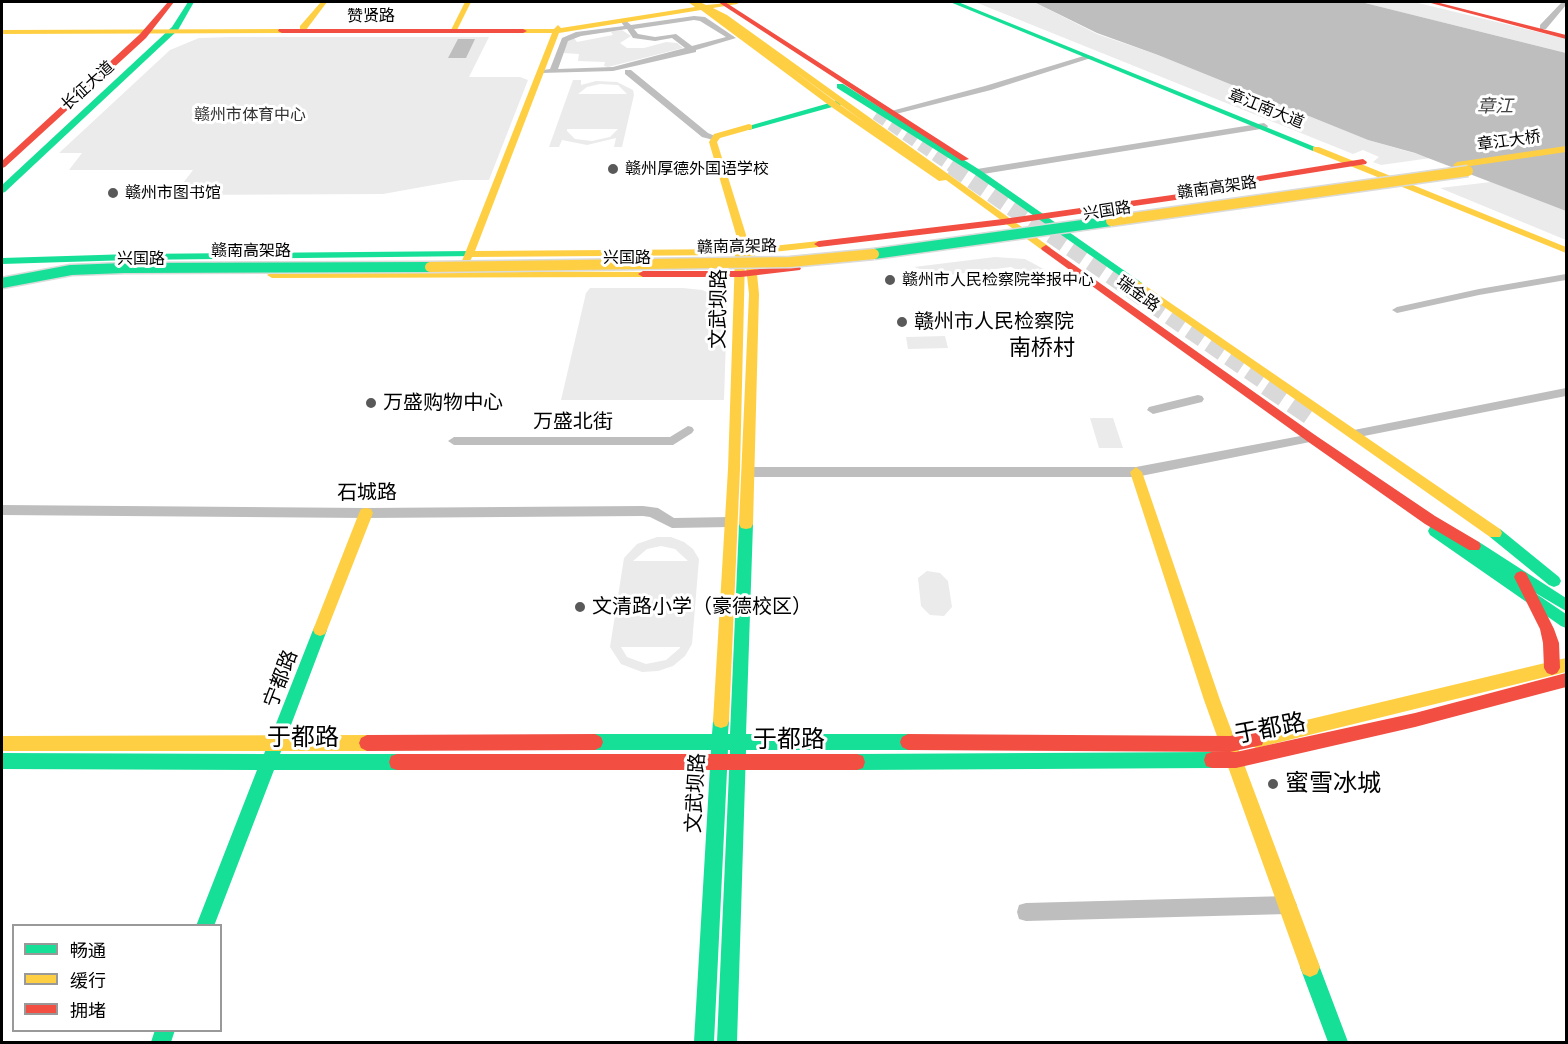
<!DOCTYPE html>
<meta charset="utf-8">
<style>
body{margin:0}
#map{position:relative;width:1568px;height:1044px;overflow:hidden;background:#fff;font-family:Cabin,"Noto Sans SC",sans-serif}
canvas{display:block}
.frame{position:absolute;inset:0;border:3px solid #000;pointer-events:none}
.legend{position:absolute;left:12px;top:924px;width:210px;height:108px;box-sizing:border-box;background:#fff;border:2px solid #999;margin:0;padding:8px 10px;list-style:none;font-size:18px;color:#000}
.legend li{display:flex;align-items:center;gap:12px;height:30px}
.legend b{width:30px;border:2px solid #999}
</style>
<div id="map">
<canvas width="1568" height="1044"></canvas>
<div class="frame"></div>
<ul class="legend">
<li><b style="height:8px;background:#16e098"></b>畅通</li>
<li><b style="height:8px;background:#ffcf43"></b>缓行</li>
<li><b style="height:8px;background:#f24e42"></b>拥堵</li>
</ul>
</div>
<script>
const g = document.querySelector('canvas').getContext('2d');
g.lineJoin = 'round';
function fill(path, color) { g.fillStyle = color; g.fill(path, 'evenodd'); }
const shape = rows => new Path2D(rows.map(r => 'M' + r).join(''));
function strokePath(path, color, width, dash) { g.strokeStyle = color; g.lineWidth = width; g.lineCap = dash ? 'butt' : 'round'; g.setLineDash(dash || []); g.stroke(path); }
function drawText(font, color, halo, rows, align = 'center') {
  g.font = font + ' Cabin,"Noto Sans SC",sans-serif'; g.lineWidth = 6; g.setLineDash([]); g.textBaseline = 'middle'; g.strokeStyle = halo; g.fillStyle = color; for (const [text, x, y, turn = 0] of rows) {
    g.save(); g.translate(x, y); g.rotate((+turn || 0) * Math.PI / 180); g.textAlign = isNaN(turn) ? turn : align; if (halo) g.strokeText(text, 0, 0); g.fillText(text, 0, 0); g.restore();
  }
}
fill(shape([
 [975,2,1034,2,1097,34,1158,55,1368,140,1431,158,1381,165,1373,162,1379,157,1363,150,1353,154],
 [1361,2,1414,2,1530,30,1566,39,1566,53],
 [622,30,631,36,620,43,627,48,644,48,666,42,677,43,683,48,608,67,604,66,605,62,578,61,579,54,563,53,569,38,574,38,577,42,613,35,611,32,589,34],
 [231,37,489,37,469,77,520,77,528,80,489,180,461,180,383,194,174,195,193,170,69,170,82,153,59,153,170,50,199,38],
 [573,80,581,80,581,85,596,81,617,82,633,90,634,95,622,147,614,147,616,138,587,145,562,140,559,147,549,147],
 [600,84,618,85,627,94,578,94,587,87],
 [618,129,610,137,592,141,575,139,567,131,567,129],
 [1491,182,1566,211,1566,240,1440,188],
 [995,257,1025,259,1064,280,1054,285,1046,280,1039,281,1011,267,941,276,914,267],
 [590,288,683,288,702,290,719,297,727,307,724,400,561,400,586,293],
 [945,336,948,348,908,349,906,337],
 [1090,418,1113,418,1123,448,1099,448],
 [657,537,671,537,684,542,693,549,699,559,692,644,685,656,673,666,658,671,642,672,621,664,610,647,624,558,637,544],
 [661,546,675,549,688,561,633,561,647,549],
 [621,647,680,647,680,648,666,660,646,664,627,657],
 [927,571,940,573,948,581,952,607,944,616,930,615,921,606,918,578]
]), '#ebebeb');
fill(shape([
 [1034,2,1361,2,1566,53,1566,211,1415,153,1368,140,1158,55,1097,33],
 [458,39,475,39,466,58,448,58]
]), '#bebebe');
strokePath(shape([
 [876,114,954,168]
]), '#d9d9d9', 12, [12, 6]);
strokePath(shape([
 [952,167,1270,386]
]), '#d9d9d9', 16, [16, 8]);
strokePath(shape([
 [1267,385,1315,418]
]), '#d9d9d9', 21, [21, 10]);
fill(shape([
 [1562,2,1566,2,1566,5,1546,29,1540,29,1540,25,1562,2],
 [694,16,705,17,736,38,696,50,696,52,613,71,541,73,537,71,550,69,562,38,576,32,624,26,621,22,625,20,631,25,694,16],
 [694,20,700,21,726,37,692,46,676,34,655,37,638,34,634,29,694,20],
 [627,29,633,38,655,41,672,38,685,48,613,67,558,69,568,41,581,36,627,29],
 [1087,55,1094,57,991,90,884,117,880,114,985,86,1087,55],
 [625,70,631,70,708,133,717,137,717,141,702,137,625,74,625,70],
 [1264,123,1268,126,1267,128,977,175,972,172,977,169,1264,123],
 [1566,274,1566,280,1479,295,1397,313,1392,310,1397,307,1479,289,1566,274],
 [1566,388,1566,396,1354,438,1348,434,1354,430,1566,388],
 [1198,395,1202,396,1204,399,1202,402,1153,414,1147,410,1149,407,1198,395],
 [688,426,692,427,694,430,692,433,673,445,454,445,448,441,454,437,670,437,688,426],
 [1311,434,1315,435,1317,438,1315,441,1136,477,749,477,743,472,749,467,1136,467,1311,434],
 [2,505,366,508,643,506,658,508,674,518,730,517,735,518,737,522,735,526,730,527,672,528,650,517,643,516,366,518,2,515,2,505],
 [1288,896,1294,899,1297,905,1294,911,1288,914,1026,921,1019,919,1017,912,1019,905,1026,903,1288,896]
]), '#bebebe');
fill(shape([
 [188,2,194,2,178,30,5,192,2,193,2,185,172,27,188,2],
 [950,2,958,2,1320,149,1313,151,950,2],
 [837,84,843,84,980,170,1142,283,1137,286,1133,285,974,174,837,88,837,84],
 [840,100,844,102,843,104,749,130,745,127,840,100],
 [472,251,476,252,476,256,131,260,2,264,2,258,131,254,472,251],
 [746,519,751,520,753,524,746,734,908,734,914,737,916,742,914,747,908,750,746,750,737,1042,717,1042,730,750,728,750,714,1042,694,1042,711,750,595,750,589,747,587,742,589,737,595,734,712,734,713,721,715,716,721,714,727,716,729,721,728,734,730,734,739,524,741,520,746,519],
 [1435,526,1467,546,1469,542,1474,541,1479,542,1566,598,1566,611,1532,591,1566,614,1566,628,1561,626,1430,535,1428,531,1430,527,1435,526],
 [1495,528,1500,529,1559,577,1561,581,1559,585,1554,587,1549,585,1490,537,1488,533,1490,529,1495,528],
 [320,624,325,626,327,630,280,754,397,754,403,756,405,762,403,768,397,770,274,770,214,926,196,926,257,770,2,769,2,753,264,754,313,630,315,626,320,624],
 [1212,752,1218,754,1220,760,1218,766,1212,768,857,770,851,768,849,762,851,756,857,754,1212,752],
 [1310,957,1317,960,1348,1042,1328,1042,1300,967,1303,960,1310,957],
 [155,1030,175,1030,171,1042,151,1042,155,1030]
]), '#16e098');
fill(shape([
 [321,2,327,2,306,30,300,30,300,26,321,2],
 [465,2,471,2,457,30,451,30,465,2],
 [688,2,700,2,706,5,740,2,737,4,713,8,727,15,1051,248,1046,251,1042,250,946,180,939,181,830,106,701,10,559,33,475,251,744,249,737,238,709,142,714,134,749,124,752,125,752,129,720,138,717,142,747,238,754,248,819,241,824,244,819,247,755,254,759,294,753,524,751,528,746,529,741,528,739,524,749,294,745,258,740,469,729,721,727,726,721,728,715,726,713,721,728,469,735,255,472,257,466,271,647,272,648,274,643,277,272,278,267,275,272,272,458,271,552,33,520,33,520,29,554,29,558,25,561,28,695,7,688,2],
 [790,68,867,124,836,102,790,68],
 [282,29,286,31,285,33,2,34,2,30,282,29],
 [1566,146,1566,152,1457,168,1453,165,1457,162,1566,146],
 [1313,147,1319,147,1566,247,1566,253,1313,151,1313,147],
 [1137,280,1500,529,1502,533,1500,537,1490,537,1133,285,1132,283,1137,280],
 [1136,467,1142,472,1220,700,1320,967,1317,974,1310,977,1303,974,1300,967,1204,700,1130,472,1136,467],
 [366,508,371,509,373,513,327,630,325,634,320,636,315,634,313,630,359,513,361,509,366,508],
 [1566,658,1566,672,1256,748,1250,745,1248,740,1250,735,1256,732,1566,658],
 [1563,674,1566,674,1566,688,1558,686,1555,681,1558,676,1563,674],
 [367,735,373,738,375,743,373,748,367,751,2,751,2,736,367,735]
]), '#ffcf43');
fill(shape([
 [168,2,174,2,146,38,5,167,2,168,2,161,140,34,168,2],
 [718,2,725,2,969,159,962,161,718,2],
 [1427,2,1436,2,1566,35,1566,39,1427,2],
 [279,29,523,29,527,31,523,33,282,33,278,31,279,29],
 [1363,159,1367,162,1366,164,1217,188,1222,191,1217,194,1003,225,819,247,814,244,819,241,1003,219,1200,191,1196,188,1198,186,1363,159],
 [1046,245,1315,435,1435,516,1479,542,1481,546,1479,550,1469,550,1425,524,1307,441,1042,250,1041,248,1046,245],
 [796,265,801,268,800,270,741,277,643,277,638,274,643,271,741,271,796,265],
 [1521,571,1526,573,1554,629,1559,643,1560,668,1557,673,1552,675,1547,673,1544,668,1543,643,1540,629,1514,577,1516,573,1521,571],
 [1566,673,1566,687,1415,727,1236,768,1212,768,1206,766,1204,760,1206,754,1212,752,1236,752,1415,713,1566,673],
 [1256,732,1262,735,1264,740,1262,745,1230,752,908,750,902,747,900,742,902,737,908,734,1230,736,1256,732],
 [595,734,601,737,603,742,601,747,595,750,367,751,361,748,359,743,361,738,367,735,595,734],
 [397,754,857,754,863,756,865,762,863,768,857,770,397,770,391,768,389,762,391,756,397,754]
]), '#f24e42');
const fastBridge = shape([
 [874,254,1111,221],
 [2,283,71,270,124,268,430,267]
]);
const slowBridge = shape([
 [1111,221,1468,171],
 [430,267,790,262,874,254]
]);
strokePath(fastBridge, '#dbdbdb', 13, []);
strokePath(slowBridge, '#dbdbdb', 13, []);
strokePath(fastBridge, '#16e098', 10);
strokePath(slowBridge, '#ffcf43', 10);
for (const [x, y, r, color] of [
 [613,169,6,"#595959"],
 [113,193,6,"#595959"],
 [890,280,6,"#595959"],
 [902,322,6,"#595959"],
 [371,403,6,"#595959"],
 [580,607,6,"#595959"],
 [1273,784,6,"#595959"]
]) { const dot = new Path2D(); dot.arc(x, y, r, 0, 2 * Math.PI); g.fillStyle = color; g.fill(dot); strokePath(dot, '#fff', 2); }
drawText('16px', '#000', '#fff', [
 ["赞贤路",371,16],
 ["长征大道",88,86,-42],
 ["章江南大道",1266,109,22],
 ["章江大桥",1509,141,-8],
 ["赣南高架路",1217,188,-8],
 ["兴国路",1107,211,-9],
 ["赣南高架路",737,247,-1],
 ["赣南高架路",251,251],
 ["兴国路",627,258],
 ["兴国路",141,259],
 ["瑞金路",1138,294,36]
]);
drawText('16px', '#323232', '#fff', [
 ["赣州市体育中心",250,115]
]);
drawText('16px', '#000', '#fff', [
 ["赣州厚德外国语学校",625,169],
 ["赣州市图书馆",125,193],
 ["赣州市人民检察院举报中心",902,280]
], 'left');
drawText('italic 18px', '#434343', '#fff', [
 ["章江",1495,107]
]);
drawText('20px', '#000', '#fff', [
 ["文武坝路",719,309,-89],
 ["万盛北街",573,422],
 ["石城路",367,493],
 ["宁都路",281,679,-69],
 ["文武坝路",696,793,-87]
]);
drawText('20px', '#000', '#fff', [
 ["赣州市人民检察院",914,322],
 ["万盛购物中心",383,403],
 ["文清路小学（豪德校区）",592,607]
], 'left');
drawText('22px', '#000', '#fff', [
 ["南桥村",1042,349]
]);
drawText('24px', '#000', '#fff', [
 ["于都路",1270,729,-11],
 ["于都路",303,738],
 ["于都路",789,740]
]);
drawText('24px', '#000', '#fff', [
 ["蜜雪冰城",1285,784]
], 'left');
</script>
